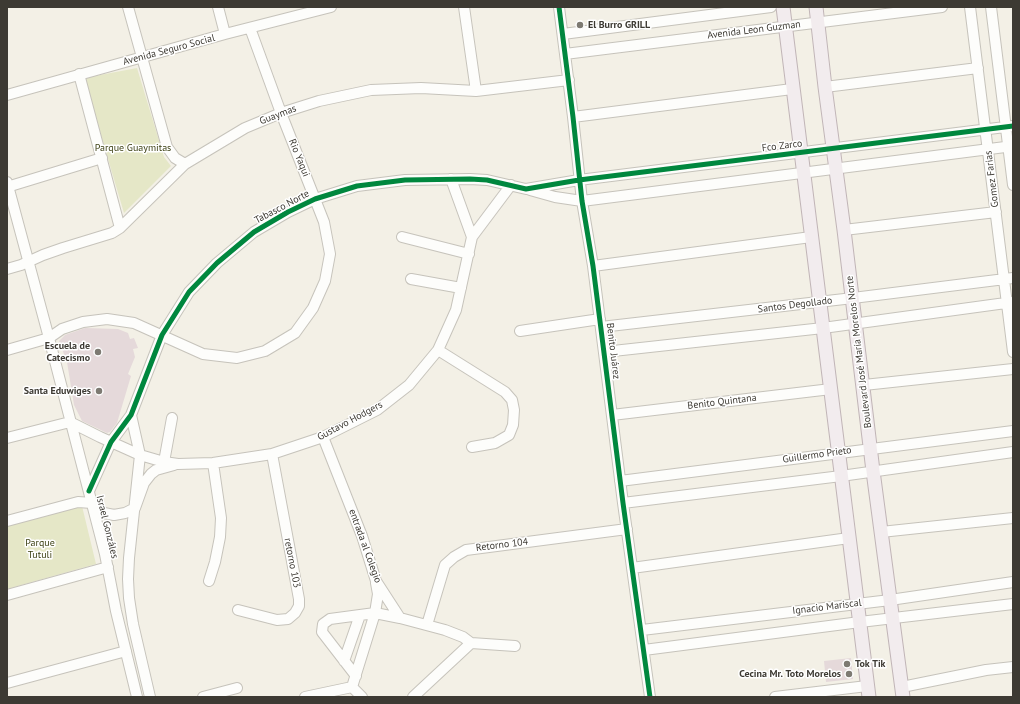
<!DOCTYPE html>
<meta charset="utf-8">
<style>
body{margin:0}
#map{position:relative;width:1020px;height:704px;overflow:hidden;background:#f3f0e6;font-family:"PT Sans",sans-serif}
canvas{display:block}
.frame{position:absolute;inset:0;border:8px solid #3d3a33;pointer-events:none}
</style>
<div id="map">
<canvas width="1020" height="704"></canvas>
<div class="frame"></div>
</div>
<script>
const g = document.querySelector('canvas').getContext('2d');
g.lineJoin = 'round';
function fill(path, color) { g.fillStyle = color; g.fill(path, 'evenodd'); }
const shape = rows => new Path2D(rows.map(r => 'M' + r).join(''));
function strokePath(path, color, width, dash) { g.strokeStyle = color; g.lineWidth = width; g.lineCap = dash ? 'butt' : 'round'; g.setLineDash(dash || []); g.stroke(path); }
function drawText(font, color, halo, rows, align = 'center') {
  g.font = font + ' "PT Sans",sans-serif'; g.lineWidth = 3; g.setLineDash([]); g.textBaseline = 'middle'; g.strokeStyle = halo; g.fillStyle = color; for (const [text, x, y, turn = 0] of rows) {
    g.save(); g.translate(x, y); g.rotate((+turn || 0) * Math.PI / 180); g.textAlign = isNaN(turn) ? turn : align; if (halo) g.strokeText(text, 0, 0); g.fillText(text, 0, 0); g.restore();
  }
}
fill(shape([
 [137,68,164,157,171,166,124,213,84,78],
 [82,506,96,564,7,589,7,525]
]), '#e5e7c7');
fill(shape([
 [85,328,118,329,128,333,130,339,134,338,138,348,133,349,135,357,128,374,131,376,117,423,110,432,107,433,82,421,74,405,67,362,59,341,65,335],
 [851,658,853,679,826,682,824,661]
]), '#e5d9da');
const minor = shape([
 [128,7,167,147,175,158,185,164],
 [218,7,225,34],
 [464,7,476,91],
 [559,7,573,117,582,201,593,266,623,503,650,697],
 [970,7,1013,352],
 [991,7,1013,185],
 [563,34,771,7],
 [565,54,942,7],
 [79,74,120,228],
 [825,87,978,68],
 [7,95,225,34,331,7],
 [573,117,792,89],
 [451,179,472,237],
 [7,182,49,338,105,554,116,611,137,697],
 [7,187,102,158],
 [530,190,555,197,582,201,1013,146],
 [844,230,996,212],
 [402,237,469,254],
 [593,266,811,237],
 [7,269,21,265,43,255,63,248,112,233,120,228,185,164,245,128,281,113,319,101,371,90,421,88,476,91,569,80],
 [411,279,461,288],
 [601,327,853,298,1013,278],
 [520,331,600,319],
 [7,350,49,338,62,329,83,322,107,319,134,323,203,354,237,358,265,351,295,333,313,308,325,281,330,254,324,222,281,113,250,28],
 [438,350,505,392,512,400,514,410,513,425,509,435,495,443,472,447],
 [604,352,823,328,1013,302],
 [864,385,1013,369],
 [131,415,140,455,129,558,128,579,129,598,133,624,150,697],
 [612,415,831,389],
 [70,422,100,437,140,455,164,462,178,464,213,463,272,454,323,437,377,410,409,385,438,350,456,310,472,237,511,185],
 [323,437,362,536,376,581,400,618,445,630,463,637,471,643,413,697],
 [7,438,70,422],
 [164,462,172,418],
 [620,481,1013,431],
 [89,491,111,442,131,415,162,335,189,292,217,263,254,232,288,212,315,199,357,186,405,180,470,179,487,180,526,189,579,180,1013,126],
 [623,503,841,476,1013,452],
 [7,521,78,502,92,503,104,513,114,515,125,513,135,508,144,483,151,474,156,470,174,465],
 [881,532,1013,518],
 [632,568,849,538],
 [209,581,215,562,220,537,221,518,213,463],
 [7,595,108,567],
 [238,610,277,620,288,619,295,613,299,606,299,599,272,454],
 [427,625,445,565,454,557,466,550,627,529],
 [642,630,890,600,1013,582],
 [471,643,515,646],
 [644,650,860,622,1013,604],
 [344,661,360,615],
 [356,676,322,632,323,624,330,619,375,613,400,618],
 [7,683,126,651],
 [352,687,362,697],
 [902,687,986,670,1013,667],
 [203,697,237,688],
 [305,697,352,687,375,613,378,594,376,583],
 [775,697,867,686]
]);
const major = shape([
 [783,7,869,697],
 [816,7,825,87,844,230,873,471,903,697]
]);
strokePath(minor, '#c6c3bb', 12);
strokePath(major, '#c1b5b7', 15);
strokePath(minor, '#fdfdfb', 10);
strokePath(major, '#f2ecee', 13);
strokePath(shape([
 [559,7,573,117,582,201,593,266,623,503,650,697],
 [89,491,111,442,131,415,162,335,189,292,217,263,254,232,288,212,315,199,357,186,405,180,470,179,487,180,526,189,579,180,1013,126]
]), '#00873e', 5);
for (const [x, y, r, color] of [
 [580,25,4,"#7d7a72"],
 [98,352,4,"#7d7a72"],
 [99,391,4,"#7d7a72"],
 [847,664,4,"#7d7a72"],
 [849,674,4,"#7d7a72"]
]) { const dot = new Path2D(); dot.arc(x, y, r, 0, 2 * Math.PI); g.fillStyle = color; g.fill(dot); strokePath(dot, '#fff', 1.5); }
drawText('bold 10px', '#3d3a33', '#fff', [
 ["El Burro GRILL",588,25,"left"],
 ["Escuela de",90,346],
 ["Catecismo",90,358],
 ["Santa Eduwiges",91,391],
 ["Tok Tik",855,664,"left"],
 ["Cecina Mr. Toto Morelos",841,674]
], 'right');
drawText('10px', '#3d3a33', '#fff', [
 ["Avenida Leon Guzman",754,30,-7],
 ["Avenida Seguro Social",169,50,-15],
 ["Guaymas",278,115,-21],
 ["Fco Zarco",782,146,-7],
 ["Rio Yaqui",299,158,68],
 ["Gomez Farias",992,179,-97],
 ["Tabasco Norte",282,207,-28],
 ["Santos Degollado",795,305,-7],
 ["Benito Juárez",613,351,83],
 ["Boulevard José María Morelos Norte",859,352,-97],
 ["Benito Quintana",722,402,-7],
 ["Gustavo Hodgers",350,421,-28],
 ["Guillermo Prieto",817,455,-8],
 ["Israel Gonzáles",107,527,76],
 ["Retorno 104",502,545,-7],
 ["entrada al Colegio",365,546,70],
 ["retorno 103",292,563,79],
 ["Ignacio Mariscal",827,607,-7]
]);
drawText('10px', '#3c4013', '#fff', [
 ["Parque Guaymitas",133,148],
 ["Parque",40,543],
 ["Tutuli",40,555]
]);
</script>
